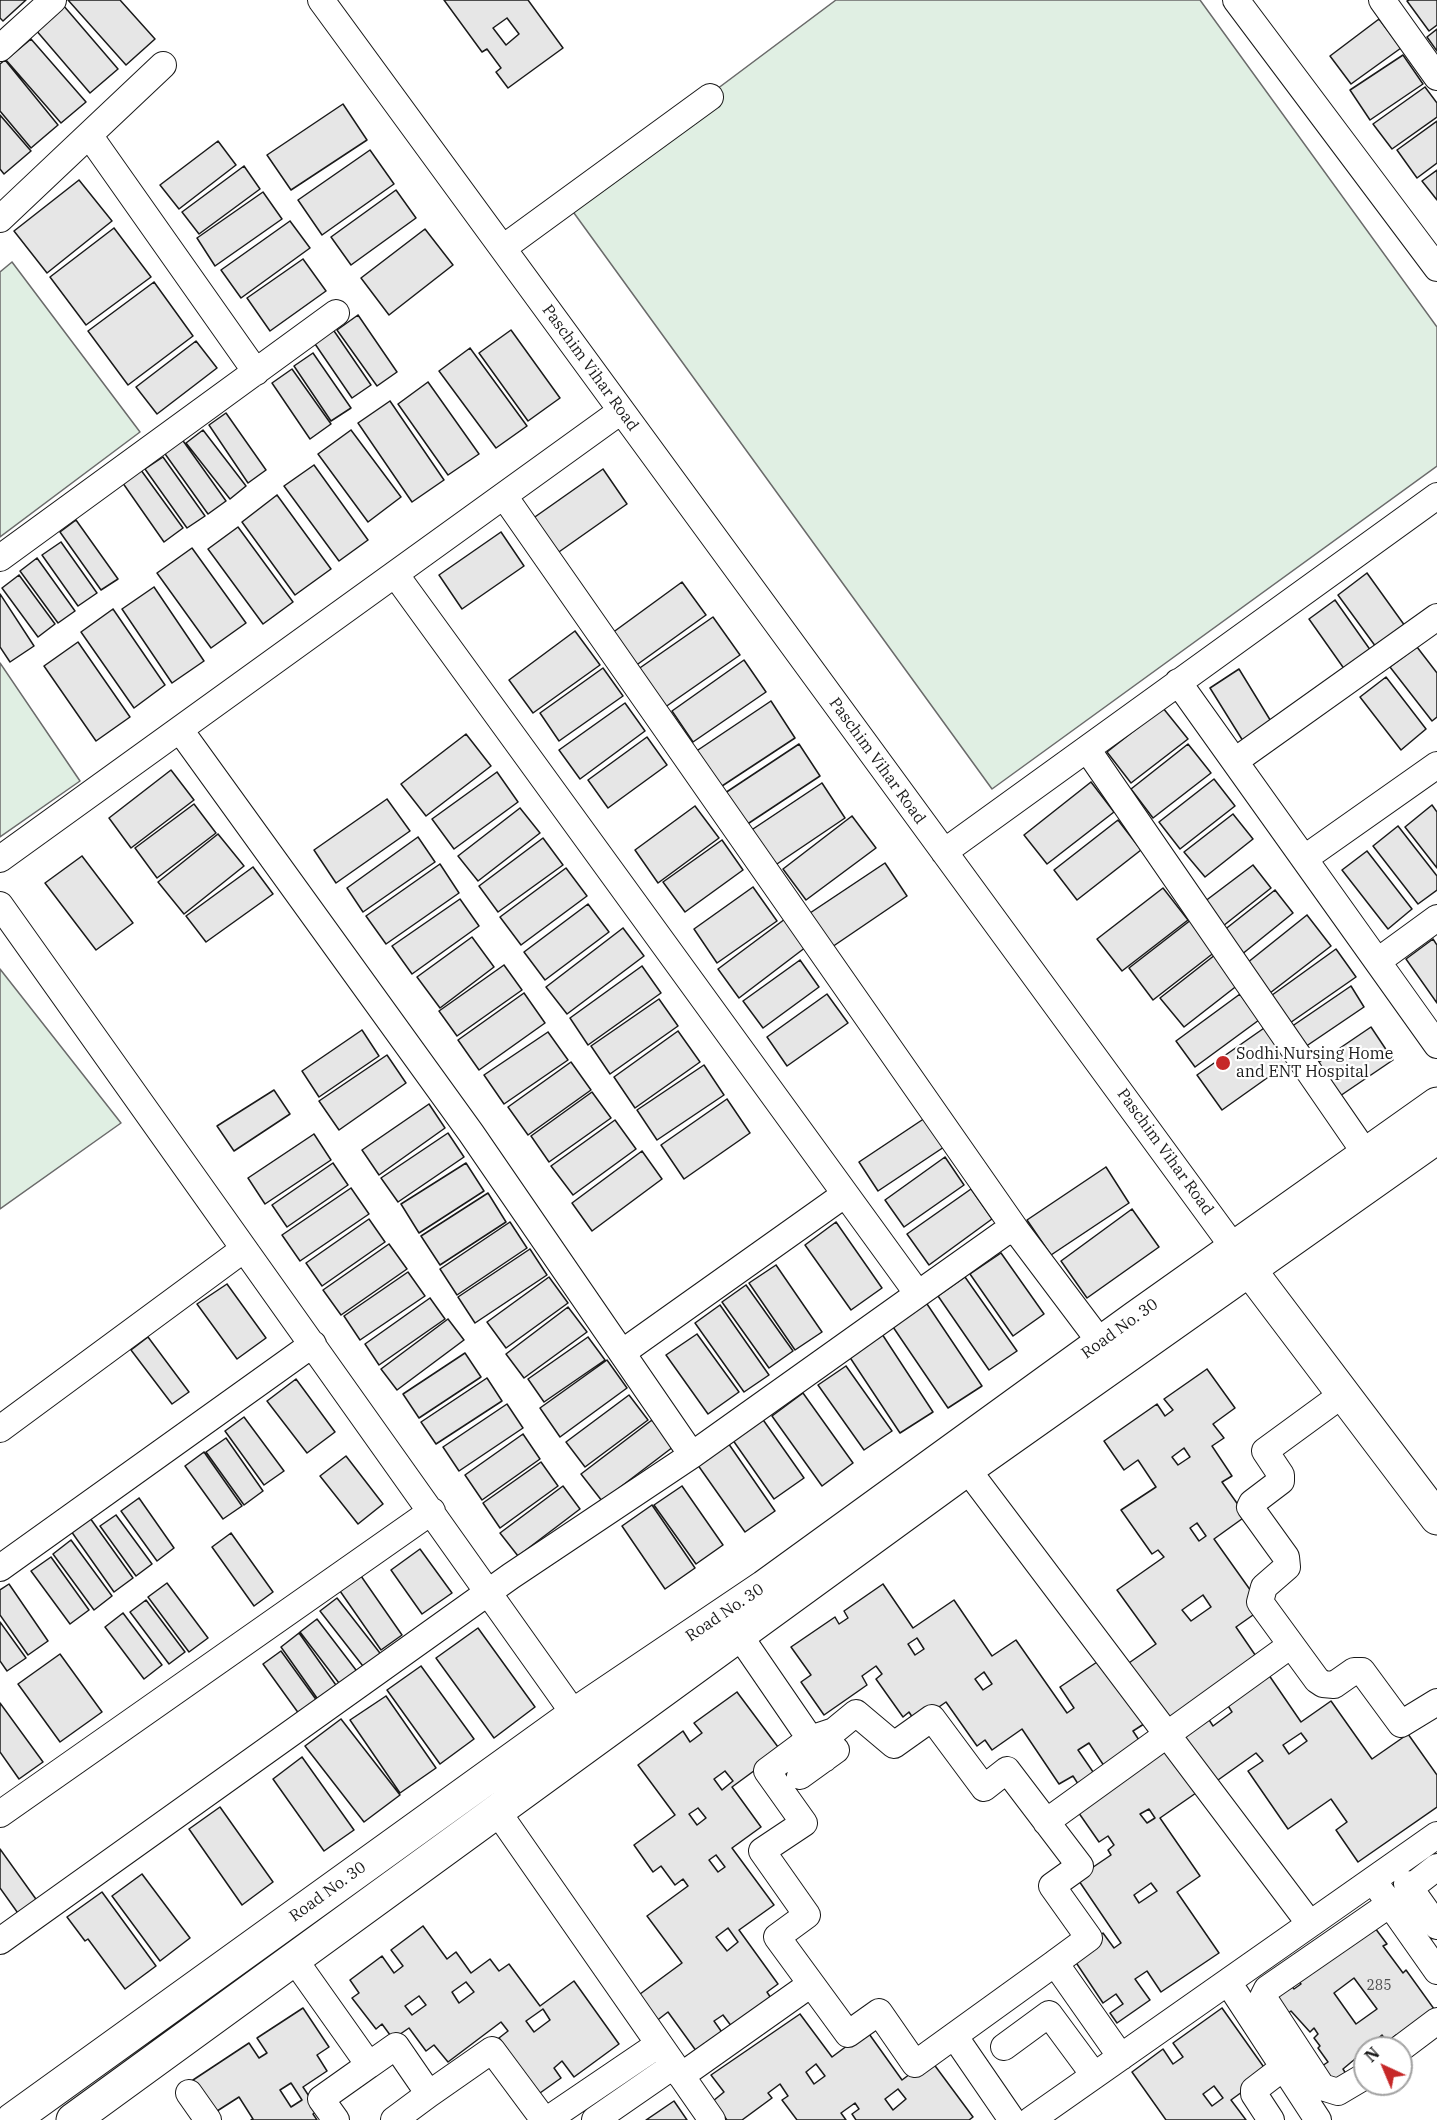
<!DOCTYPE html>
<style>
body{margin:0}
#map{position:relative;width:1437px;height:2120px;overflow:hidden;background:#fff;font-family:"IBM Plex Serif",serif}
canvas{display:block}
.north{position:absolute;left:1353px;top:2036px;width:60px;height:60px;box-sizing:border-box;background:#fff;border:2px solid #a3a3a3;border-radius:50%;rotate:316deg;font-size:16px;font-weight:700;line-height:24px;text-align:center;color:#1a1a1a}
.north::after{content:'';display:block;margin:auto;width:21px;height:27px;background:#c62828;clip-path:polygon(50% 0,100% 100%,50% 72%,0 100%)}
</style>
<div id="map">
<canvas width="1437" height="2120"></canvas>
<div class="north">N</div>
</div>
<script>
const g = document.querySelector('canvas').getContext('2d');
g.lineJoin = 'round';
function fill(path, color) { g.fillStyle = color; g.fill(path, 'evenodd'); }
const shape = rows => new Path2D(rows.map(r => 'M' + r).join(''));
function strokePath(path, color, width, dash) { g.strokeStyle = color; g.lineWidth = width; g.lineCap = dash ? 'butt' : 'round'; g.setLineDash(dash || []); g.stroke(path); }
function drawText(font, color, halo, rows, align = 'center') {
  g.font = font + ' "IBM Plex Serif",serif'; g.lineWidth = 4.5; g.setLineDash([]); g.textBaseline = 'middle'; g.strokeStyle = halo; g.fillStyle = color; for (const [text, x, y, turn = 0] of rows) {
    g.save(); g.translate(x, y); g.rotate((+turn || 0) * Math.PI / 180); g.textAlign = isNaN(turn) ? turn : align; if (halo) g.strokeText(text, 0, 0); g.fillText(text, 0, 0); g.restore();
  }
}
const green = shape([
 [836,0,1200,0,1437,327,1437,466,992,789,566,202,836,0],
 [12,262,140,432,0,537,0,272,12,262],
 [0,663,80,781,0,837,0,663],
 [0,969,121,1123,0,1209,0,969]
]);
fill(green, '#e0efe3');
strokePath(green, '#6a6a6a', 1.5);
const building = shape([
 [0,0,26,0,3,21,0,18,0,0],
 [68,0,120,0,155,39,126,65,68,0],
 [444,0,528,0,563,48,508,88,496,72,501,68,487,49,482,52,444,0],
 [507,18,519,34,506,45,493,28,507,18],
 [1409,0,1437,0,1437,25,1429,31,1407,1,1409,0],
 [63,5,118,69,90,93,35,29,63,5],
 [1379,19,1401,48,1351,84,1330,56,1379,19],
 [1437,29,1437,51,1427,37,1437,29],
 [31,39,86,102,61,123,6,60,31,39],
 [1403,55,1423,84,1370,120,1350,90,1403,55],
 [5,60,58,125,31,148,0,111,0,64,5,60],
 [1425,87,1437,103,1437,117,1392,149,1373,124,1425,87],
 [343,104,367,140,291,190,267,155,343,104],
 [0,115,31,151,4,174,0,169,0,115],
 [1437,121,1437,163,1417,178,1397,150,1437,121],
 [218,141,236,165,179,209,160,185,218,141],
 [370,150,394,184,322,235,298,200,370,150],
 [244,166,260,189,199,234,182,212,244,166],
 [1437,170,1437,200,1422,181,1437,170],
 [79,180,112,221,47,273,14,231,79,180],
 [396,190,416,218,351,265,331,237,396,190],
 [263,192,282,219,215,266,197,238,263,192],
 [290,221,310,248,241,298,221,270,290,221],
 [114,228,151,277,86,325,50,277,114,228],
 [425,229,453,265,389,315,361,278,425,229],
 [303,259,326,291,270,331,247,298,303,259],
 [154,282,193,336,128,385,88,331,154,282],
 [358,315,397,372,377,386,337,330,358,315],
 [332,328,371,385,352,398,313,341,332,328],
 [511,330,560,398,528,421,479,353,511,330],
 [196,341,217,368,157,414,136,387,196,341],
 [470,348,527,426,496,448,439,371,470,348],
 [313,353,351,408,331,421,294,366,313,353],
 [292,369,331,424,310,439,272,383,292,369],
 [428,382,479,454,448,475,398,404,428,382],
 [390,401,444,480,412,502,358,423,390,401],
 [226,413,266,470,248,483,209,425,226,413],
 [203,430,246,486,230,499,186,443,203,430],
 [351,430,401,497,368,522,318,454,351,430],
 [181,438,226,501,208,514,163,451,181,438],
 [163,457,205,516,187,528,145,469,163,457],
 [314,465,368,540,339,561,284,486,314,465],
 [138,466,183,528,164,542,120,479,138,466],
 [603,469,627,504,556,554,532,519,603,469],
 [277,495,331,569,295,595,242,522,277,495],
 [76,520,118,579,101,590,60,532,76,520],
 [238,527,293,602,263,624,208,549,238,527],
 [501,532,524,566,462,609,439,575,501,532],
 [61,542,97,593,78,606,42,555,61,542],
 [192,548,246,623,211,648,157,573,192,548],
 [37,558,75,611,58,623,20,571,37,558],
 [1367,573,1405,626,1376,647,1338,595,1367,573],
 [19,575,55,624,38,637,2,588,19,575],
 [682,582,706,615,631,669,608,636,682,582],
 [154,587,204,661,172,683,122,609,154,587],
 [0,594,34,646,10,662,0,647,0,594],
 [1335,600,1371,651,1345,670,1309,619,1335,600],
 [113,609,165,685,134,708,81,632,113,609],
 [713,617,740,655,661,710,634,672,713,617],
 [575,631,600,665,533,713,509,680,575,631],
 [78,642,130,717,96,741,44,666,78,642],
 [1417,647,1437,673,1437,717,1432,721,1390,667,1417,647],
 [744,660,766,692,693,742,672,711,744,660],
 [603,668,623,696,559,741,540,713,603,668],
 [1239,669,1272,723,1243,741,1210,688,1239,669],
 [1386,677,1426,729,1401,750,1360,697,1386,677],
 [771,701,795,738,719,788,695,752,771,701],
 [625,703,645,731,580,779,559,750,625,703],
 [1163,708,1188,739,1131,783,1107,752,1163,708],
 [466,734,491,766,426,816,401,784,466,734],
 [647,737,667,765,608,808,588,780,647,737],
 [799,744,820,776,743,827,722,795,799,744],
 [1188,744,1211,773,1153,818,1131,789,1188,744],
 [171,770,194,800,131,848,109,818,171,770],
 [497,772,518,802,454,849,432,819,497,772],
 [1214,779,1235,806,1180,849,1159,822,1214,779],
 [1091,782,1114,812,1047,864,1024,835,1091,782],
 [822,783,845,818,774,866,750,831,822,783],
 [387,799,410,831,336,883,314,850,387,799],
 [194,804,216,833,157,878,135,848,194,804],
 [1432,805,1437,812,1437,868,1405,827,1432,805],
 [695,806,719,838,658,883,635,850,695,806],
 [520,808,540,833,478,881,458,856,520,808],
 [1233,814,1253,839,1205,877,1184,852,1233,814],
 [852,816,876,848,806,900,783,869,852,816],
 [1118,820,1141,850,1077,900,1054,870,1118,820],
 [1398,826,1437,876,1437,890,1418,904,1373,846,1398,826],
 [218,834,244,866,184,914,158,882,218,834],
 [418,837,435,862,363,912,347,888,418,837],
 [543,838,563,865,498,912,479,886,543,838],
 [722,840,743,870,685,912,663,882,722,840],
 [1367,851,1412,909,1388,929,1342,870,1367,851],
 [82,856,133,923,96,950,45,883,82,856],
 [885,863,907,896,832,947,810,913,885,863],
 [440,864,459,893,386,944,366,916,440,864],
 [1253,865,1271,888,1223,926,1204,902,1253,865],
 [253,867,273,894,206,942,186,916,253,867],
 [566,868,587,896,521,945,500,917,566,868],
 [753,887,777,921,717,963,694,929,753,887],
 [1163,888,1188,920,1122,971,1097,939,1163,888],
 [1275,890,1293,913,1241,955,1223,931,1275,890],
 [460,899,479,926,412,974,392,946,460,899],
 [588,904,609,932,545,980,524,952,588,904],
 [1307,915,1331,946,1270,993,1247,963,1307,915],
 [1196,916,1220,948,1153,1000,1129,968,1196,916],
 [785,919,806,947,739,998,718,969,785,919],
 [623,928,644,956,567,1014,546,987,623,928],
 [472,937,494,967,440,1008,417,977,472,937],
 [1433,939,1437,945,1437,1003,1406,959,1433,939],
 [1336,949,1356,977,1287,1025,1268,998,1336,949],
 [1220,951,1243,981,1184,1027,1160,998,1220,951],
 [800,960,819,987,763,1028,743,1001,800,960],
 [504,965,522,990,457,1036,439,1011,504,965],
 [642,966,661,993,588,1045,570,1018,642,966],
 [1351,986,1364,1007,1302,1049,1288,1029,1351,986],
 [524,993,545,1023,479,1070,458,1040,524,993],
 [827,994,848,1023,787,1066,767,1037,827,994],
 [1240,994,1259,1020,1195,1067,1176,1041,1240,994],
 [659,999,678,1026,610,1074,591,1046,659,999],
 [1267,1026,1291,1061,1222,1110,1197,1075,1267,1026],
 [1371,1027,1393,1060,1337,1098,1315,1065,1371,1027],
 [362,1030,379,1056,319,1097,302,1071,362,1030],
 [678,1031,700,1062,635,1108,614,1077,678,1031],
 [548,1032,568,1060,504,1104,484,1075,548,1032],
 [387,1055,406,1083,339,1130,319,1101,387,1055],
 [571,1062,591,1090,528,1135,508,1107,571,1062],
 [704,1065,724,1095,657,1140,637,1110,704,1065],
 [274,1090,290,1114,234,1151,217,1126,274,1090],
 [592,1092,611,1118,549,1162,531,1136,592,1092],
 [727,1099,750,1133,684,1179,661,1145,727,1099],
 [429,1104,445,1128,379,1175,362,1150,429,1104],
 [925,1118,944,1147,878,1191,859,1162,925,1118],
 [615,1120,636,1149,573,1195,551,1166,615,1120],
 [448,1133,464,1157,398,1202,381,1178,448,1133],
 [314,1134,331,1160,265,1204,248,1178,314,1134],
 [642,1151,662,1179,592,1231,572,1203,642,1151],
 [945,1157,964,1185,904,1227,885,1200,945,1157],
 [333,1163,348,1185,287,1227,272,1205,333,1163],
 [466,1163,484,1191,419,1233,401,1204,466,1163],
 [1106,1167,1129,1203,1051,1255,1027,1220,1106,1167],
 [351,1188,369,1214,300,1261,282,1235,351,1188],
 [971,1189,992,1219,929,1265,907,1234,971,1189],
 [488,1193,506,1222,440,1265,421,1236,488,1193],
 [1132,1209,1159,1247,1087,1298,1061,1261,1132,1209],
 [369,1219,385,1242,322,1286,306,1263,369,1219],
 [510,1222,527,1248,457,1295,440,1269,510,1222],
 [836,1222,882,1288,851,1310,805,1245,836,1222],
 [389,1244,407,1269,341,1315,323,1290,389,1244],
 [530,1249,547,1275,475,1323,458,1297,530,1249],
 [1001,1253,1044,1314,1013,1336,970,1274,1001,1253],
 [776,1265,822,1332,795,1350,749,1283,776,1265],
 [408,1272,425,1296,360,1340,344,1316,408,1272],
 [549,1277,568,1303,506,1348,487,1322,549,1277],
 [965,1277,1017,1351,989,1370,938,1296,965,1277],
 [227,1284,266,1338,237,1359,197,1304,227,1284],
 [746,1285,793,1351,769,1368,722,1302,746,1285],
 [430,1298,445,1319,379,1365,365,1344,430,1298],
 [925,1301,982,1386,948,1408,891,1324,925,1301],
 [720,1305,769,1375,744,1392,695,1323,720,1305],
 [568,1307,587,1332,524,1378,506,1354,568,1307],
 [448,1319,464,1340,397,1390,381,1369,448,1319],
 [697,1334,739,1392,708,1414,666,1355,697,1334],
 [882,1334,933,1412,900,1433,849,1356,882,1334],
 [148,1337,189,1392,172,1404,131,1350,148,1337],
 [588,1337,605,1360,544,1402,528,1379,588,1337],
 [465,1353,481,1377,419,1418,403,1394,465,1353],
 [607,1360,627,1388,560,1437,540,1408,607,1360],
 [846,1366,892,1431,864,1450,818,1385,846,1366],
 [1207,1369,1235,1408,1213,1424,1224,1438,1212,1446,1232,1476,1222,1482,1246,1516,1214,1539,1263,1608,1236,1627,1301,1722,1331,1701,1372,1759,1408,1734,1437,1775,1437,1807,1358,1862,1336,1830,1347,1822,1331,1799,1288,1829,1248,1771,1263,1761,1256,1753,1211,1785,1126,1665,1156,1644,1117,1590,1164,1557,1158,1550,1152,1554,1121,1510,1156,1487,1138,1460,1124,1470,1104,1441,1157,1404,1165,1416,1173,1410,1164,1399,1207,1369],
 [1184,1448,1190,1457,1178,1465,1172,1457,1184,1448],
 [1197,1523,1206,1536,1199,1541,1190,1528,1197,1523],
 [1203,1595,1211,1607,1191,1621,1182,1610,1203,1595],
 [1225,1701,1232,1712,1213,1726,1206,1715,1225,1701],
 [1301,1733,1307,1741,1289,1754,1283,1745,1301,1733],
 [487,1378,502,1401,436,1444,421,1422,487,1378],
 [296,1379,335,1432,307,1453,267,1401,296,1379],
 [803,1393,853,1463,822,1486,772,1416,803,1393],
 [629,1395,648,1420,585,1467,566,1442,629,1395],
 [507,1404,523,1428,459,1471,443,1447,507,1404],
 [759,1414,804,1478,774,1499,730,1436,759,1414],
 [244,1417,284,1471,264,1485,225,1431,244,1417],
 [652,1420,673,1447,602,1501,581,1474,652,1420],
 [523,1434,540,1459,482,1500,465,1475,523,1434],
 [226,1438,263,1491,244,1505,206,1452,226,1438],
 [726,1440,775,1511,745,1532,695,1461,726,1440],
 [204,1452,242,1506,223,1519,185,1466,204,1452],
 [346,1456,383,1504,358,1524,320,1476,346,1456],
 [541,1462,558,1486,500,1528,483,1503,541,1462],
 [563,1486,580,1509,518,1556,500,1533,563,1486],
 [682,1486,723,1545,696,1564,654,1505,682,1486],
 [139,1498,174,1548,157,1561,121,1511,139,1498],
 [652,1505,695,1568,665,1589,622,1526,652,1505],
 [116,1515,152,1564,136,1576,100,1526,116,1515],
 [90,1518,133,1578,114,1592,71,1531,90,1518],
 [231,1533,273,1592,254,1606,212,1547,231,1533],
 [71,1540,112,1596,94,1610,53,1554,71,1540],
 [420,1549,452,1593,422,1614,391,1570,420,1549],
 [51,1557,89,1610,70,1624,31,1571,51,1557],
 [361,1576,402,1635,381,1650,340,1591,361,1576],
 [167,1583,208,1638,189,1652,148,1597,167,1583],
 [9,1584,48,1641,28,1655,0,1615,0,1590,9,1584],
 [883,1584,913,1628,954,1600,992,1656,1016,1640,1067,1713,1074,1708,1060,1687,1103,1658,1147,1722,1133,1731,1141,1743,1155,1733,1196,1793,1160,1818,1200,1876,1177,1892,1219,1953,1161,1992,1147,1971,1135,1979,1150,2000,1117,2023,1110,2013,1123,2004,1116,1994,1103,2003,1071,1955,1103,1933,1114,1948,1121,1943,1077,1878,1111,1855,1108,1850,1114,1845,1108,1836,1099,1842,1067,1796,1080,1787,1073,1776,1059,1784,1022,1729,992,1750,985,1740,977,1746,946,1702,916,1723,909,1712,903,1717,876,1679,882,1674,876,1666,862,1676,867,1685,824,1715,801,1682,811,1675,791,1647,835,1617,839,1624,848,1618,844,1611,883,1584],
 [917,1638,924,1649,915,1655,908,1644,917,1638],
 [984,1672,992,1684,983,1690,975,1679,984,1672],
 [1089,1743,1112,1778,1102,1785,1078,1750,1089,1743],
 [1149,1809,1155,1818,1147,1823,1140,1814,1149,1809],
 [1151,1883,1157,1891,1139,1903,1134,1895,1151,1883],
 [337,1598,383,1657,366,1670,320,1611,337,1598],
 [146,1600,185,1652,169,1664,130,1612,146,1600],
 [123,1613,162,1665,144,1679,105,1627,123,1613],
 [317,1619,359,1674,342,1687,300,1632,317,1619],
 [0,1622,26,1658,7,1671,0,1661,0,1622],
 [478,1628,535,1707,494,1738,436,1658,478,1628],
 [299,1633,343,1695,324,1708,281,1647,299,1633],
 [281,1651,320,1705,302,1718,263,1664,281,1651],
 [60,1654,102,1712,60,1742,18,1684,60,1654],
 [421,1666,474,1739,440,1764,387,1690,421,1666],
 [737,1692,781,1751,732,1787,761,1827,732,1848,774,1905,739,1930,778,1984,767,1992,776,2006,702,2059,668,2012,655,2022,636,1997,682,1963,647,1916,688,1886,683,1879,675,1885,661,1866,653,1872,634,1845,675,1815,638,1765,683,1731,690,1742,702,1733,694,1723,737,1692],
 [725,1771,733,1781,722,1790,714,1779,725,1771],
 [698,1808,706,1818,697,1825,689,1814,698,1808],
 [716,1855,725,1867,718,1872,709,1860,716,1855],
 [728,1928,738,1942,727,1951,716,1937,728,1928],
 [723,2015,735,2031,726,2038,714,2021,723,2015],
 [386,1696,436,1768,400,1793,350,1720,386,1696],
 [0,1703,43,1762,19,1779,0,1752,0,1703],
 [341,1719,400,1795,364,1822,305,1746,341,1719],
 [302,1757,354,1830,324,1851,273,1779,302,1757],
 [220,1807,273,1882,242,1905,189,1829,220,1807],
 [0,1849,38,1902,20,1916,0,1888,0,1849],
 [142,1874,190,1938,160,1961,112,1896,142,1874],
 [102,1892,156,1966,125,1989,88,1939,85,1941,67,1917,102,1892],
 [1372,1924,1387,1944,1383,1946,1403,1973,1406,1970,1437,2013,1400,2039,1396,2035,1387,2042,1382,2035,1376,2040,1381,2046,1365,2048,1365,2065,1361,2068,1355,2059,1343,2069,1348,2077,1337,2086,1322,2066,1328,2062,1318,2048,1320,2046,1314,2038,1318,2034,1314,2028,1310,2032,1291,2011,1286,2015,1273,1997,1290,1984,1294,1989,1301,1984,1297,1979,1372,1924],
 [1354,1978,1377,2009,1356,2024,1334,1993,1354,1978],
 [423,1926,447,1959,456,1952,471,1973,490,1959,499,1971,509,1964,540,2006,574,1981,619,2044,574,2077,562,2061,554,2068,561,2078,540,2093,502,2054,508,2050,499,2038,508,2031,501,2022,448,2062,434,2045,426,2051,409,2028,393,2039,382,2024,376,2029,352,1998,359,1993,350,1980,382,1956,394,1973,403,1966,391,1950,423,1926],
 [466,1982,474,1992,459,2003,452,1992,466,1982],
 [419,1996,426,2005,412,2015,405,2006,419,1996],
 [543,2009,550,2020,534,2032,526,2021,543,2009],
 [303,2008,329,2047,317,2055,327,2071,303,2087,318,2110,313,2114,317,2120,251,2120,253,2119,239,2097,214,2113,193,2080,249,2043,259,2058,267,2053,257,2038,303,2008],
 [291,2083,302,2100,291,2107,280,2090,291,2083],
 [1222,2008,1268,2073,1231,2100,1246,2120,1166,2120,1132,2072,1163,2049,1173,2064,1183,2057,1173,2043,1222,2008],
 [1214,2086,1223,2098,1212,2106,1203,2094,1214,2086],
 [800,2014,832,2057,867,2031,902,2080,930,2059,973,2117,969,2120,856,2120,852,2114,859,2109,855,2103,841,2113,846,2120,797,2120,782,2100,788,2096,780,2084,768,2093,772,2098,742,2120,727,2120,713,2101,724,2092,711,2075,800,2014],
 [816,2064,825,2076,814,2084,806,2072,816,2064],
 [898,2089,906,2099,893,2110,885,2099,898,2089],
 [674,2101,687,2120,646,2120,674,2101]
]);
fill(building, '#e6e6e6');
strokePath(building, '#1a1a1a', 1.5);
const minor = shape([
 [321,0,1234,1248],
 [1236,0,1437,268],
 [1382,0,1437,77],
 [0,48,53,0],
 [89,135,256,372],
 [0,219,163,65],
 [503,248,710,97],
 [504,496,1016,1230],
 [0,558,336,313],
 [1178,682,1437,1045],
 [180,730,471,1133,692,1455],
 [1087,749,1366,1154],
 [1235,761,1437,617],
 [944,852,1437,496],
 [1305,858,1437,765],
 [0,859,621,411],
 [0,905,585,1729],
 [1378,961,1437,918],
 [918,1294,1004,1233,1016,1230,1101,1343],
 [623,1352,844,1195],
 [1343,1394,1265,1451,1281,1475,1281,1481,1252,1503,1250,1507,1286,1557,1287,1567,1264,1587,1260,1602,1317,1680,1323,1684,1334,1685,1354,1671,1362,1671,1401,1724,1437,1702],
 [0,1429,244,1249],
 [967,1469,1310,1924],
 [0,1568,313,1344],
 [739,1635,824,1759],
 [800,1776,836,1750],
 [497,1811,712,2120],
 [0,1814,432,1511],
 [1046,1822,1291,1645],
 [1407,1884,1437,1926],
 [1410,1888,1437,1867],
 [1380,1890,1437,1971],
 [0,1941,511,1576,692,1455,918,1294,395,574],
 [294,1959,369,2065,321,2099,336,2120],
 [1055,1963,1089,1938,1052,1886,1080,1866,1007,1770,984,1788,932,1718,894,1745,856,1713,834,1731,810,1739,767,1771,804,1823,762,1851,807,1915,777,1937,848,2034,879,2012,915,2064,1055,1963,1121,2057],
 [1228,1982,1318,2120],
 [955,2037,1012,2120],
 [1004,2047,1049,2014,1094,2075],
 [1401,2048,1437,2021],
 [369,2065,396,2046,429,2094,394,2120],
 [681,2076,811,1984],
 [1365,2076,1338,2092,1322,2087,1263,1997,1267,1989,1390,1904],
 [189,2093,208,2120],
 [429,2094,492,2050,544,2120],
 [547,2120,659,2044],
 [595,2120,673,2066],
 [1031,2120,1437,1835],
 [1271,2120,1254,2094,1254,2090,1284,2067]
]);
const tertiary = shape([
 [1236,1252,1437,1518],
 [12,2120,574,1715,764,1587,1135,1318,1437,1104],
 [73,2120,967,1469,1437,1137]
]);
strokePath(minor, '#1a1a1a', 28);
strokePath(tertiary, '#1a1a1a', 35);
strokePath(minor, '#fff', 26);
strokePath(tertiary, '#fff', 33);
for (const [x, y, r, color] of [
 [1223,1063,8,"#c62828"]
]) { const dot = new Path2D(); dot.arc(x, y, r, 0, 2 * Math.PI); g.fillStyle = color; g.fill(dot); strokePath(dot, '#fff', 2); }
drawText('14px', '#4d4d4d', null, [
 ["285",1379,1986]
]);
drawText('16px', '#1a1a1a', '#fff', [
 ["Paschim Vihar Road",590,368,54],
 ["Paschim Vihar Road",877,761,54],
 ["Paschim Vihar Road",1165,1152,54],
 ["Road No. 30",1120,1329,-36],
 ["Road No. 30",725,1613,-34],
 ["Road No. 30",328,1892,-36]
]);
drawText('16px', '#1a1a1a', '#fff', [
 ["Sodhi Nursing Home",1236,1054],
 ["and ENT Hospital",1236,1072]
], 'left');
</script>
